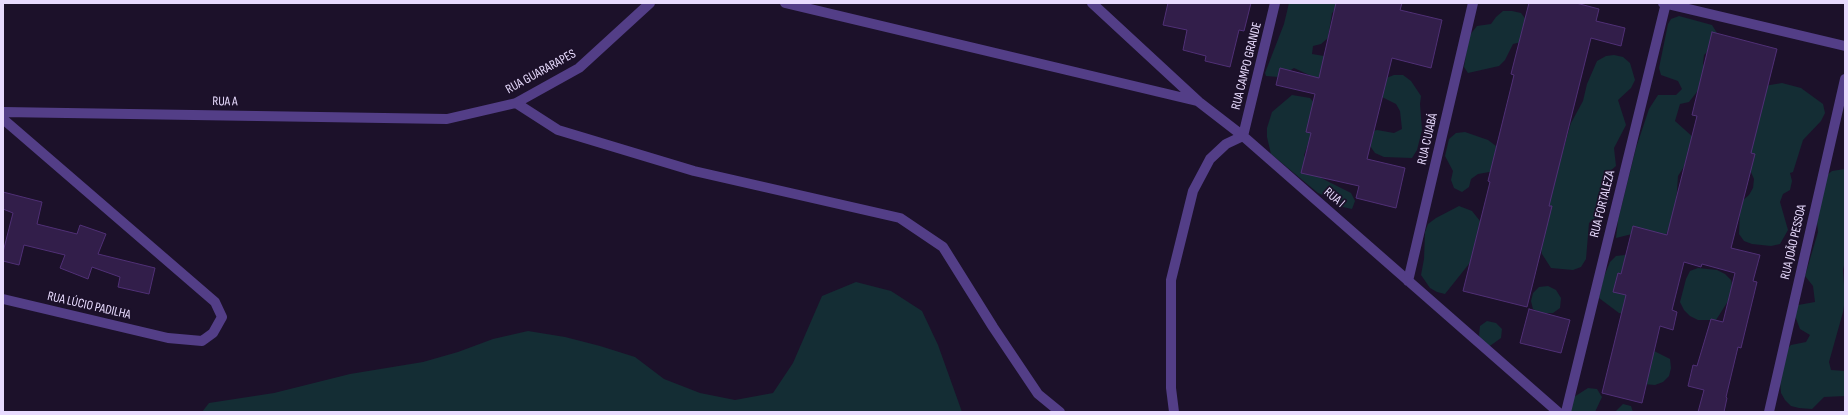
<!DOCTYPE html>
<meta charset="utf-8">
<style>
body{margin:0}
#map{position:relative;width:1848px;height:415px;overflow:hidden;background:#1c112a;font-family:"Sofia Sans Condensed",sans-serif}
canvas{display:block}
.frame{position:absolute;inset:0;border:4px solid #e8dbfe;pointer-events:none}
</style>
<div id="map">
<canvas width="1848" height="415"></canvas>
<div class="frame"></div>
</div>
<script>
const g = document.querySelector('canvas').getContext('2d');
g.lineJoin = 'round';
function fill(path, color) { g.fillStyle = color; g.fill(path, 'evenodd'); }
const shape = rows => new Path2D(rows.map(r => 'M' + r).join(''));
function strokePath(path, color, width, dash) { g.strokeStyle = color; g.lineWidth = width; g.lineCap = dash ? 'butt' : 'round'; g.setLineDash(dash || []); g.stroke(path); }
function drawText(font, color, halo, rows, align = 'center') {
  g.font = font + ' "Sofia Sans Condensed",sans-serif'; g.lineWidth = 3.5; g.setLineDash([]); g.textBaseline = 'middle'; g.strokeStyle = halo; g.fillStyle = color; for (const [text, x, y, turn = 0] of rows) {
    g.save(); g.translate(x, y); g.rotate((+turn || 0) * Math.PI / 180); g.textAlign = isNaN(turn) ? turn : align; if (halo) g.strokeText(text, 0, 0); g.fillText(text, 0, 0); g.restore();
  }
}
fill(shape([
 [1289,3,1343,3,1332,13,1328,38,1321,44,1313,46,1312,54,1330,57,1336,63,1318,79,1294,68,1279,77,1266,76,1265,73,1284,24],
 [1503,11,1512,11,1521,13,1527,21,1521,42,1513,44,1505,60,1499,66,1468,73,1464,67,1469,36,1477,26,1491,24,1496,17],
 [1679,16,1712,25,1717,33,1710,49,1704,55,1703,63,1705,72,1700,88,1689,102,1680,104,1675,121,1694,138,1687,162,1678,176,1675,219,1666,234,1658,238,1632,234,1616,238,1618,220,1636,148,1649,109,1658,95,1676,95,1682,89,1678,81,1661,75,1659,68,1668,24,1671,19],
 [1614,55,1623,57,1630,63,1635,80,1631,88,1618,100,1626,125,1614,148,1616,166,1609,172,1608,187,1610,196,1608,205,1602,212,1589,223,1586,259,1581,267,1573,270,1551,268,1542,254,1540,245,1552,180,1561,157,1571,123,1583,101,1587,84,1597,61,1606,56],
 [1394,75,1403,75,1411,81,1421,96,1420,104,1422,130,1417,150,1412,158,1384,157,1375,153,1370,146,1368,133,1377,130,1394,133,1402,129,1400,111,1396,104,1380,96,1381,80],
 [1782,83,1801,88,1823,104,1825,113,1821,121,1803,140,1793,172,1790,173,1792,181,1790,190,1783,194,1780,202,1788,230,1780,244,1771,246,1752,244,1744,241,1739,234,1740,209,1742,201,1749,195,1753,188,1754,179,1747,163,1764,86],
 [1292,95,1310,98,1316,105,1316,122,1304,155,1307,163,1319,177,1351,193,1355,201,1352,209,1343,207,1337,201,1318,193,1271,154,1267,137,1267,128,1272,112],
 [1465,132,1488,140,1496,146,1499,154,1495,171,1478,174,1471,179,1469,187,1462,192,1454,188,1451,180,1453,171,1445,156,1449,139,1456,133],
 [1845,169,1845,261,1843,270,1845,299,1843,312,1829,362,1831,370,1845,371,1845,396,1824,397,1812,409,1799,408,1791,406,1785,400,1781,393,1780,381,1788,348,1791,345,1806,342,1810,335,1800,329,1795,316,1798,305,1815,302,1813,286,1805,276,1818,232,1817,222,1826,176,1832,171],
 [1459,206,1472,211,1484,226,1484,245,1445,294,1437,292,1430,288,1421,275,1424,259,1425,232,1428,224,1436,218],
 [1625,255,1633,258,1617,278,1638,302,1628,315,1619,313,1599,298,1603,279,1610,262,1616,256],
 [1698,268,1717,270,1725,274,1731,280,1733,289,1730,298,1716,320,1698,320,1690,316,1684,310,1680,302,1686,279,1690,271],
 [856,282,891,291,922,311,938,345,962,412,202,412,209,403,274,393,350,374,423,362,458,352,493,339,528,331,565,337,600,346,635,357,664,379,700,393,735,400,773,393,793,363,822,296],
 [1548,286,1556,290,1561,298,1560,308,1553,313,1541,313,1533,309,1531,301,1533,293,1539,287],
 [1487,321,1496,323,1502,329,1501,338,1487,348,1481,343,1479,335,1480,326],
 [1654,351,1670,359,1671,368,1669,376,1663,382,1655,385,1643,384,1645,352],
 [1588,388,1597,389,1602,397,1595,412,1570,412,1574,397],
 [1623,404,1631,406,1633,412,1615,412]
]), '#142d34');
const building = shape([
 [1168,3,1251,3,1244,31,1239,30,1230,67,1205,61,1206,56,1183,50,1187,30,1163,25,1168,3],
 [1336,3,1402,3,1400,10,1442,20,1431,68,1392,58,1367,159,1405,168,1396,208,1356,198,1359,186,1301,173,1311,133,1306,132,1315,94,1276,85,1280,68,1319,78,1336,3],
 [1529,3,1576,3,1599,9,1596,21,1625,28,1621,46,1591,38,1549,206,1552,206,1527,307,1463,291,1490,182,1488,181,1514,75,1511,74,1529,3],
 [1712,32,1777,49,1751,153,1755,154,1731,248,1760,255,1753,281,1757,282,1741,348,1738,347,1726,397,1727,398,1724,412,1698,412,1704,390,1688,386,1693,365,1697,366,1711,319,1723,322,1735,273,1702,264,1701,267,1684,262,1672,310,1677,312,1673,330,1660,326,1642,403,1602,393,1626,295,1613,292,1618,273,1621,274,1633,226,1667,235,1697,116,1692,115,1712,32],
 [3,192,42,202,37,224,77,234,80,225,106,234,98,254,155,268,149,294,118,287,120,277,92,267,88,279,60,268,65,255,24,245,19,265,3,261,3,252,13,213,3,209,3,192],
 [1529,309,1570,320,1561,353,1520,343,1529,309]
]);
fill(building, '#321e4a');
strokePath(building, '#503076', 1);
strokePath(shape([
 [785,3,1197,101],
 [1092,3,1199,102,1243,136,1558,412],
 [1663,3,1845,46],
 [516,103,558,130,694,171,900,218,943,247,993,327,1038,394,1060,412],
 [3,112,447,119,516,103,579,68,650,3],
 [3,119,215,302,222,317,213,333,202,341,168,338,3,299],
 [1408,281,1473,3],
 [1174,412,1171,388,1171,280,1193,191,1210,159,1226,144,1243,136,1275,3],
 [1566,412,1666,3],
 [1769,412,1845,79]
]), '#533e87', 10);
drawText('13px', '#e8dbfe', '#1c112a', [
 ["RUA CAMPO GRANDE",1247,66,-76],
 ["RUA GUARARAPES",541,72,-29],
 ["RUA A",225,102,1],
 ["RUA CUIABÁ",1428,139,-77],
 ["RUA I",1334,198,41],
 ["RUA FORTALEZA",1603,204,-76],
 ["RUA JOÃO PESSOA",1794,242,-77],
 ["RUA LÚCIO PADILHA",89,306,13]
]);
</script>
